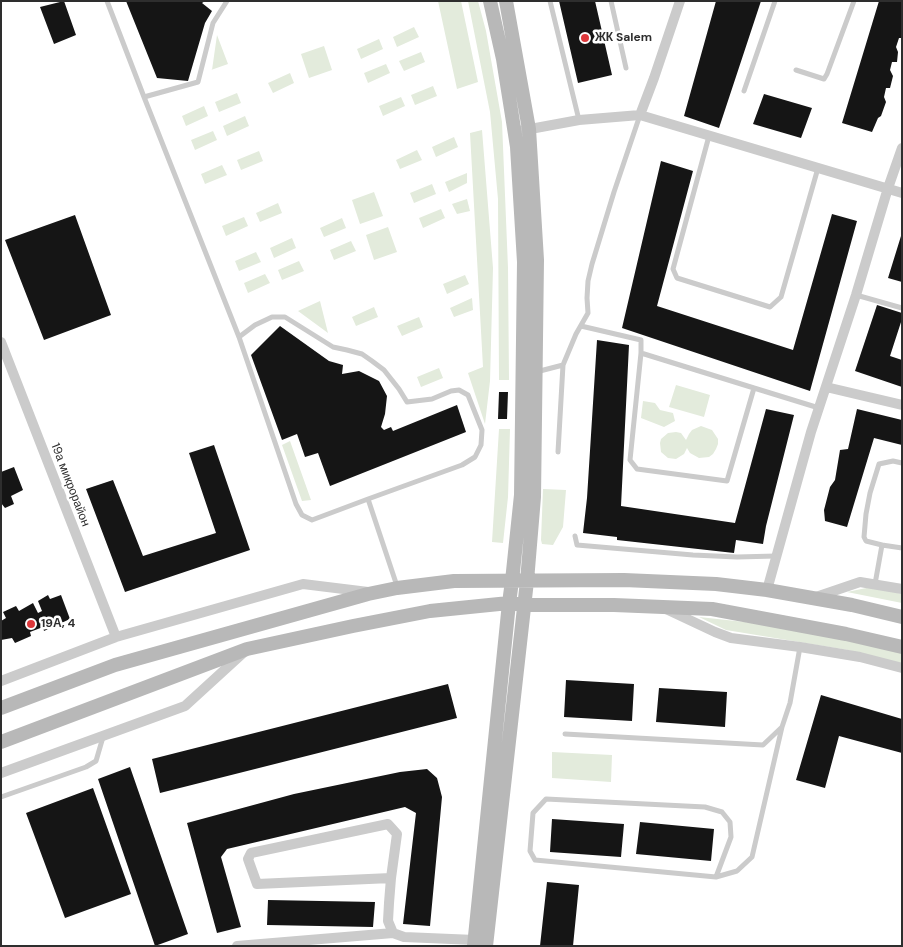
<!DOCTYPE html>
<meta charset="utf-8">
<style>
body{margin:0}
#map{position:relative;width:903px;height:947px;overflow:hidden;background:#fff;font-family:"DM Sans",sans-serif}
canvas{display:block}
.frame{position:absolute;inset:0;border:2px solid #2e2e2e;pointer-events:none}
</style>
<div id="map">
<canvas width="903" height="947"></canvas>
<div class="frame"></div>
</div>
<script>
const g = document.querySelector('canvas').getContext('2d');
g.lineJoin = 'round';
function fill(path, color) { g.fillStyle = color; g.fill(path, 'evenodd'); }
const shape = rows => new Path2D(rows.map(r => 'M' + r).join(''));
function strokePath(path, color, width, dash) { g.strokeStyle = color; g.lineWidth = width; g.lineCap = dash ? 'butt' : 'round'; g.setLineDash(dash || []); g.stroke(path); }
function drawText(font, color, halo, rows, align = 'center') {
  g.font = font + ' "DM Sans",sans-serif'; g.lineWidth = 5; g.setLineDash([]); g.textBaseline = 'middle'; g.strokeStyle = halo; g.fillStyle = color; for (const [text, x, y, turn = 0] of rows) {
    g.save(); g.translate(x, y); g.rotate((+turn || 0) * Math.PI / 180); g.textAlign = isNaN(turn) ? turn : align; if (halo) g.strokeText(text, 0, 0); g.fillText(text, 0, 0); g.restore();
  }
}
fill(shape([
 [438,1,461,1,478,82,457,89],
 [468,1,478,1,486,31,502,122,508,268,509,380,499,380,498,199,490,112],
 [414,27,419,37,397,47,393,37],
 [217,35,228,64,211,70,212,70],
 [379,39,383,49,361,59,357,49],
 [324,46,332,70,309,78,301,54],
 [421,52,425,62,404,71,399,61],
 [386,64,390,73,368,83,364,73],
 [290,73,294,83,273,93,268,83],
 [433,86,437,96,415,105,411,95],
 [237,93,241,103,219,112,215,102],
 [401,97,405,106,383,116,379,106],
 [204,106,208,116,186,126,182,116],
 [245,116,249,126,227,136,223,126],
 [482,130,493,268,490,381,485,424,468,373,483,367,470,133],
 [213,131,217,140,195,150,191,140],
 [454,137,458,147,436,157,432,147],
 [417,150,422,160,400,169,396,160],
 [259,151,263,161,241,170,237,160],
 [222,165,227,175,205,184,201,174],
 [467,173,467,183,449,192,445,182],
 [432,184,436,194,414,203,410,193],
 [374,192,383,216,360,224,352,200],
 [467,199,470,211,457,214,452,204],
 [278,203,282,213,260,222,256,213],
 [441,209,445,218,423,228,419,218],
 [244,217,248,226,226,236,222,226],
 [342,218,346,228,324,237,320,228],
 [388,227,397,252,374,260,366,235],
 [292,238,296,248,274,258,270,248],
 [351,241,356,251,334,260,330,250],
 [256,252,261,262,239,271,235,261],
 [299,261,304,271,282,280,278,270],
 [265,274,270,283,248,293,244,283],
 [465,275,469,284,447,294,443,284],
 [472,298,473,310,454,317,450,308],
 [320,301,328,333,298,311],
 [374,307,378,317,356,326,352,317],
 [419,317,423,327,402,336,397,326],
 [439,368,443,378,421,387,417,377],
 [676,385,710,395,704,417,669,407],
 [643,401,655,403,660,410,673,413,675,421,664,427,641,418],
 [701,426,712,430,718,439,718,444,716,449,713,454,709,457,699,458,690,453,687,448,684,454,676,459,668,458,661,452,660,443,661,439,668,433,676,432,681,433,686,440,689,434,692,430],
 [499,429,510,429,508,497,503,543,492,542],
 [290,441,311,500,302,501,282,445],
 [543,489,566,490,563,527,553,545,542,544,541,540],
 [871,587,902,594,902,603,847,592],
 [699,617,754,623,902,651,902,664,848,650,726,630],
 [552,752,612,755,611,782,552,778]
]), '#e3ebdc');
fill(shape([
 [64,1,76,35,54,44,40,7],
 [126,1,205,1,202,3,212,11,205,23,188,81,157,78],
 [559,1,595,1,612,75,578,83],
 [716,1,761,1,719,128,684,116],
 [879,1,902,1,902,38,899,38,896,47,898,52,897,62,892,62,890,70,893,76,890,88,886,88,884,97,886,102,881,116,878,118,872,132,842,123],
 [764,94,812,108,801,138,753,124],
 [661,161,693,171,657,306,793,350,832,214,857,221,810,391,622,328],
 [75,215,111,315,44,340,5,240],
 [901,236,902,236,902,282,888,278],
 [877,305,902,313,902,319,890,356,902,360,902,387,855,371],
 [280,326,329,361,343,365,342,374,359,371,379,381,387,396,385,414,381,427,384,430,391,427,393,431,457,405,466,432,330,486,318,453,305,457,297,434,282,440,251,355],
 [597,340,629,345,621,506,735,523,766,409,794,415,766,526,763,544,736,540,734,553,617,540,617,537,583,533,587,498],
 [499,392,508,392,507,419,498,419],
 [857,409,902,420,902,445,874,438,847,527,825,521,824,510,830,487,835,480,840,450,848,449],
 [214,445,250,550,125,592,86,489,113,480,143,556,216,533,189,453],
 [14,467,23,490,11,496,14,504,5,508,1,503,1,472],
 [48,595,50,599,61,595,70,619,44,631,43,627,30,632,31,636,15,643,12,638,1,640,1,621,6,618,3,612,16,606,19,611,33,603,38,613,42,611,38,601],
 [566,680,634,684,632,721,564,717],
 [448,684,457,718,160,793,152,759],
 [659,688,727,692,725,727,656,722],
 [821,695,902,719,902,753,839,736,825,788,796,780],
 [130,767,188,934,155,946,98,779],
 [427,769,437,778,442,797,430,926,403,924,416,813,405,807,227,849,221,857,241,927,217,933,187,823,294,794,400,772],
 [93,788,131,894,65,918,26,813],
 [552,819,624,824,621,857,550,852],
 [640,822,714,829,711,861,636,854],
 [547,882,579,885,573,946,540,946],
 [268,900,375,902,373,927,267,925]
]), '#151515');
strokePath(shape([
 [107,1,144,97,198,82,213,23,227,1],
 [550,1,579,120],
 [611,1,626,68],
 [796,70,824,79,827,74,854,1],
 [744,91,775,1],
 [144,97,239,337,296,504,302,515,312,520,368,499],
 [709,136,673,269,677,278,770,307,781,297,818,168],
 [856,295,902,308],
 [581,326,641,340,641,353,630,460,637,469,727,481,754,388,819,408],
 [239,337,255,325,272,317,285,317,333,347,347,350,362,354,372,361,384,370,399,389,407,402,432,399,451,391,459,390,468,395,482,430,481,445,475,457,462,465,368,499,397,586],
 [641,353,754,388],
 [536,372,563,365,576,334,588,313,587,298,588,281,592,264,614,192,640,115],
 [558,452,563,365],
 [575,536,577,545,693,555,737,557,776,556],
 [882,545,902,548],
 [875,584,882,545,866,541,864,537,866,514,870,493,879,464,893,461,902,463],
 [565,734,763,745,782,727,790,703,800,647],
 [1,797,86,767,96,761,103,737],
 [716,877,731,837,730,822,722,812,705,807,546,799,533,813,530,851,535,860,716,877,737,871,752,857,782,727]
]), '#cbcbcb', 5);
strokePath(shape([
 [640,115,902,193],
 [514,132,579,120,640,115,654,78,680,1],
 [1,342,116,637],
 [826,387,902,405],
 [767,590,811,432,856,295,888,188,902,148],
 [813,598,860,582,902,589],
 [666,609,715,632,731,638,800,647,860,657,902,668],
 [1,681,116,637,303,584,368,592],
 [1,773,185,706,243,653],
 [391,878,257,884,248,859,251,853,388,824,397,834,391,878,389,903,388,921,393,933],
 [237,946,393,933,404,937,475,940]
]), '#cbcbcb', 10);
strokePath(shape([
 [1,708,115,665,368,594,397,588,454,581,624,580,716,584,767,590,852,605,902,617],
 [1,742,247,649,353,626,430,611,509,603,524,605,614,605,712,609,846,634,902,647],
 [474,946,509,603,512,581,521,495,524,262,517,147,503,59,490,1],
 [486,946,527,581,534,497,537,260,529,129,506,1]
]), '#b8b8b8', 14);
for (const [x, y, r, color] of [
 [585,38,5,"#dd383b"],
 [31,624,5,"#dd383b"]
]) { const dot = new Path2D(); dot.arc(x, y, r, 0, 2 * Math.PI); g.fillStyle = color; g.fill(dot); strokePath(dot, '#fff', 2); }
drawText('bold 12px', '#2e2e2e', '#fff', [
 ["ЖК Salem",595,38],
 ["19А, 4",41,624]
], 'left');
drawText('12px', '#2e2e2e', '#fff', [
 ["19а микрорайон",70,485,69]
]);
</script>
